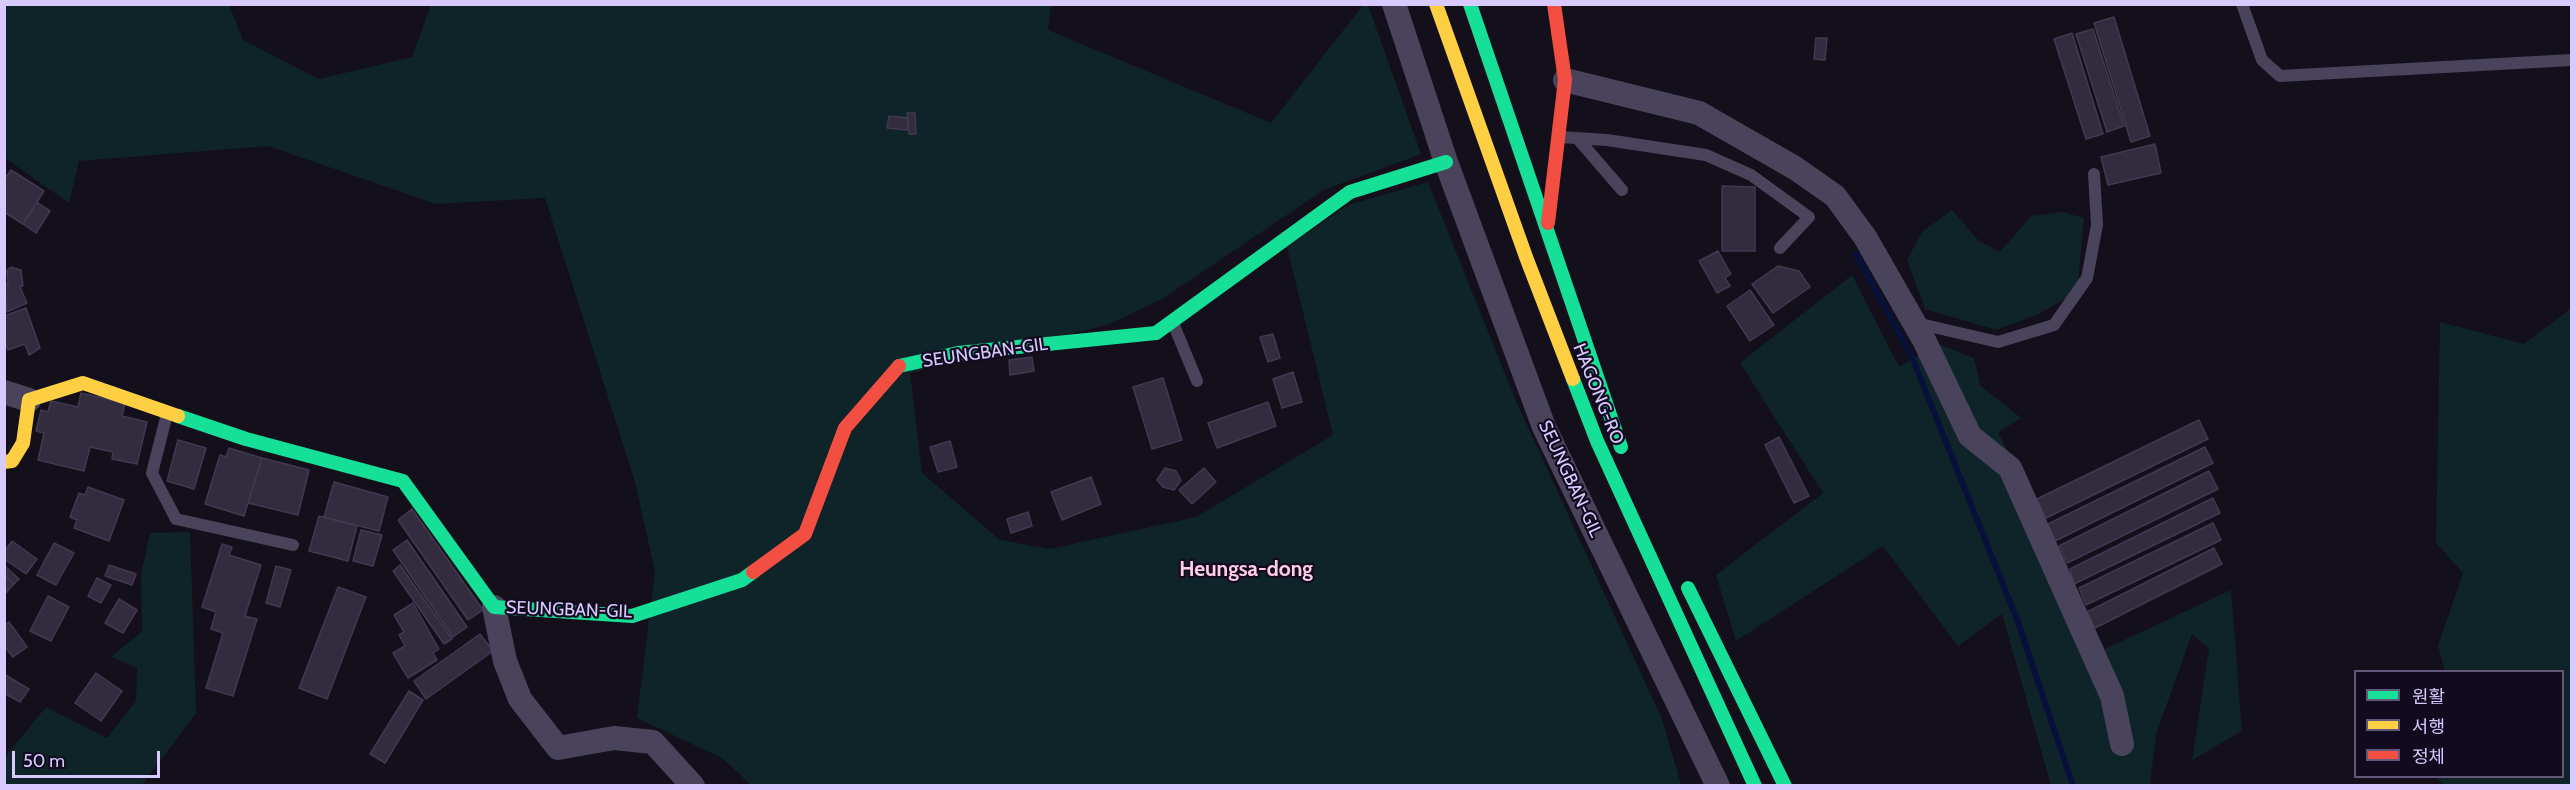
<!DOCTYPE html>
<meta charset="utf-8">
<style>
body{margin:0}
#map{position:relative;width:2576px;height:790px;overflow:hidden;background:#13101b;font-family:Cabin,"Noto Sans KR",sans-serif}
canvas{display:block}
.frame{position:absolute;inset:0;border:6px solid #d8caff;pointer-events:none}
.legend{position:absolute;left:2354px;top:670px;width:210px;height:108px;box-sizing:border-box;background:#120b20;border:2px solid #615779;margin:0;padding:8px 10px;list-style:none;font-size:18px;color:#d8caff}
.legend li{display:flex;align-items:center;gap:12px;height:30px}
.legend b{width:30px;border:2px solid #615779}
.scale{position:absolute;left:12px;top:751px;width:148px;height:27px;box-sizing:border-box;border:3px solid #d8caff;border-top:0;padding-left:8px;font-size:18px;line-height:21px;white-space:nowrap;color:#d8caff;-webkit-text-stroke:4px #120b20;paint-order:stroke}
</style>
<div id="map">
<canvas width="2576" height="790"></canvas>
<div class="frame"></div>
<ul class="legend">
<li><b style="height:8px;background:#16e098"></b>원활</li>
<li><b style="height:8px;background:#ffcf43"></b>서행</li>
<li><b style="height:8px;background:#f24e42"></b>정체</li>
</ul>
<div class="scale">50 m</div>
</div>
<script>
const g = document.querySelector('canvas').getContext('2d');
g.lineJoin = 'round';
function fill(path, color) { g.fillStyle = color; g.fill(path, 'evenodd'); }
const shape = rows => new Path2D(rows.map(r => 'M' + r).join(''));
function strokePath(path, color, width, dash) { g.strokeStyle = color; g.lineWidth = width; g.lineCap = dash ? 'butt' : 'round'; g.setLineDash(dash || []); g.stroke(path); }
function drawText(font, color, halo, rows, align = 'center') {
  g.font = font + ' Cabin,sans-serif'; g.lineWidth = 4.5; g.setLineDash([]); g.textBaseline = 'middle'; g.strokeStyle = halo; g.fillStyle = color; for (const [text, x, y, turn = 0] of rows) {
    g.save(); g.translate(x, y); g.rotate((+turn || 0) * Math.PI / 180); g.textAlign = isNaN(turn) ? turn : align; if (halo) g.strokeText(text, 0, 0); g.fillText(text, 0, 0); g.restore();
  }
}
fill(shape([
 [5,5,229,5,243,40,319,79,412,57,431,5,1051,5,1048,30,1271,123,1363,5,1368,5,1421,154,1324,190,1162,299,1107,325,910,373,922,473,1000,540,1050,549,1196,517,1333,435,1287,247,1348,205,1428,182,1515,399,1662,719,1681,785,751,785,722,758,637,718,655,571,635,482,545,198,436,204,268,146,79,161,69,203,5,158],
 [1952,210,1979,241,2000,252,2031,216,2062,212,2084,218,2077,292,2039,314,1996,330,1925,309,1907,260,1922,232],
 [1852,275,1899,367,1938,344,1974,358,1980,385,2021,418,1998,432,2105,649,2231,590,2242,731,2192,760,2209,649,2192,634,2156,734,2150,785,2051,785,2002,614,1958,646,1883,546,1736,641,1716,575,1823,493,1740,363],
 [2571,308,2571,785,2445,785,2435,777,2562,776,2562,672,2445,671,2438,646,2463,573,2436,543,2440,322,2524,344],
 [190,532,196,713,142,785,5,785,5,757,46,707,107,738,136,701,137,668,111,657,142,631,141,575,150,533]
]), '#0f2428');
strokePath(shape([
 [1856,254,1912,357,2018,622,2073,786]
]), '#07113b', 6);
const building = shape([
 [2114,17,2150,136,2131,142,2094,23,2114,17],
 [2093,29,2124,126,2107,132,2076,34,2093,29],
 [2072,33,2103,134,2086,139,2054,39,2072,33],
 [1816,38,1827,38,1825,60,1814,59,1816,38],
 [907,113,915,113,916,134,909,134,907,113],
 [889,116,908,118,907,130,887,128,889,116],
 [2155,144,2161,173,2108,185,2101,157,2155,144],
 [11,170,44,191,23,224,4,212,4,180,11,170],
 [1722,186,1755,187,1755,251,1722,251,1722,186],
 [37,202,50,211,36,233,23,224,37,202],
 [1718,251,1731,274,1725,278,1730,286,1717,293,1699,261,1718,251],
 [1778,266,1799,271,1810,287,1773,313,1752,284,1778,266],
 [11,267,21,270,23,286,20,287,27,303,7,312,4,284,8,283,7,270,11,267],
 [1750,290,1774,325,1750,341,1727,306,1750,290],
 [26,308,40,348,29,355,25,344,8,350,4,339,4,316,26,308],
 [1273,334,1280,358,1268,362,1260,337,1273,334],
 [1032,357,1034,371,1010,375,1009,360,1032,357],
 [1293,372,1302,402,1282,408,1273,379,1293,372],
 [1163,378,1182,440,1152,449,1133,387,1163,378],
 [81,393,125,403,122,416,147,422,137,464,112,459,113,452,90,447,84,471,38,460,44,433,36,431,41,410,48,412,51,401,78,407,81,393],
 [1268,402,1276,426,1217,448,1208,423,1268,402],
 [2199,420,2208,439,2046,518,2037,499,2199,420],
 [1779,437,1809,496,1794,503,1765,445,1779,437],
 [178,440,206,448,194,489,167,481,178,440],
 [950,441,957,467,938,472,930,447,950,441],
 [2205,447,2213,463,2055,541,2048,524,2205,447],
 [229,448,262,458,244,516,205,504,220,455,226,457,229,448],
 [262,458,309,470,298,515,248,503,262,458],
 [1165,468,1176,471,1181,480,1174,490,1163,487,1157,480,1165,468],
 [1204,468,1216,482,1192,504,1179,490,1204,468],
 [2209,471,2218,489,2067,563,2059,546,2209,471],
 [1091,477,1101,504,1062,520,1051,492,1091,477],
 [334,482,388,497,379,531,324,517,334,482],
 [88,487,124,500,109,541,74,528,77,520,70,517,79,493,85,495,88,487],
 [2213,498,2220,513,2074,584,2070,569,2213,498],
 [412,509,483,610,468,620,398,520,412,509],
 [1028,512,1032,526,1011,533,1007,519,1028,512],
 [319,516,357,526,348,561,309,551,319,516],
 [2213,523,2221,540,2086,605,2079,588,2213,523],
 [361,530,382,535,373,566,353,561,361,530],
 [407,540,467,627,453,637,393,550,407,540],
 [12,541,37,559,26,574,4,559,4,552,12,541],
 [54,543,74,553,56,585,37,575,54,543],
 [222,544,232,547,229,555,261,565,245,616,257,619,233,696,206,688,223,633,211,629,216,612,202,607,222,544],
 [2214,548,2222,564,2095,628,2087,612,2214,548],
 [4,565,19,579,14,584,4,575,4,565],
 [109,565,136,574,132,585,105,576,109,565],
 [400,565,452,639,444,644,393,571,400,565],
 [276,566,291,570,280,607,266,603,276,566],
 [4,575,14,584,4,595,4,575],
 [97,578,111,585,101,603,88,596,97,578],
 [338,587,366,597,327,699,299,688,338,587],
 [48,596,69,607,51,641,30,631,48,596],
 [119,599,137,610,123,633,105,623,119,599],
 [413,603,439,649,433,653,437,660,408,678,393,653,405,646,399,635,404,632,394,615,413,603],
 [9,622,27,647,13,657,4,646,4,626,9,622],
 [480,634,493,651,426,699,414,681,480,634],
 [96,673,122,691,101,721,75,703,96,673],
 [4,674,29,689,20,702,4,693,4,674],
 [409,691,423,700,385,763,370,754,409,691]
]);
fill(building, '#322c3e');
strokePath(building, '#413950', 1.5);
strokePath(shape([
 [2242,4,2262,60,2280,76,2572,60],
 [1560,137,1607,140,1706,155,1751,175,1809,217,1780,248],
 [1578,139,1622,190],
 [1173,323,1197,381],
 [1916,323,1998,342,2054,325,2087,278,2097,225,2094,174],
 [167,414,152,473,176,519,293,545]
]), '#49445c', 12);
strokePath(shape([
 [1394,4,1446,162,1544,427,1718,786],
 [1565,80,1699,113,1795,168,1835,196,1865,237,1924,340,1970,436,2010,468,2112,696,2122,744],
 [4,392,29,400],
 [494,607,505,661,520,699,558,748,614,738,653,742,693,786]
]), '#49445c', 24);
strokePath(shape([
 [1470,4,1621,447],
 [899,366,958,353,1156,333,1350,192,1446,162],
 [1573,379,1597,441,1755,786],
 [178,416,246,439,403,481,494,607,632,616,742,580,753,572],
 [1688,588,1785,786]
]), '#16e098', 14);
strokePath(shape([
 [1436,4,1526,257,1573,379],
 [4,462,12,461,23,443,29,400,83,383,178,416]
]), '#ffcf43', 14);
strokePath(shape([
 [1548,223,1565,80,1554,4],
 [753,572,805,534,845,428,899,366]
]), '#f24e42', 14);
drawText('18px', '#d8caff', '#120b20', [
 ["SEUNGBAN-GIL",985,353,-8],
 ["HAGONG-RO",1598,394,68],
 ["SEUNGBAN-GIL",1570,479,65],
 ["SEUNGBAN-GIL",569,610,2]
]);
drawText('bold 21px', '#ffcce4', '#120b20', [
 ["Heungsa-dong",1246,570]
]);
</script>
